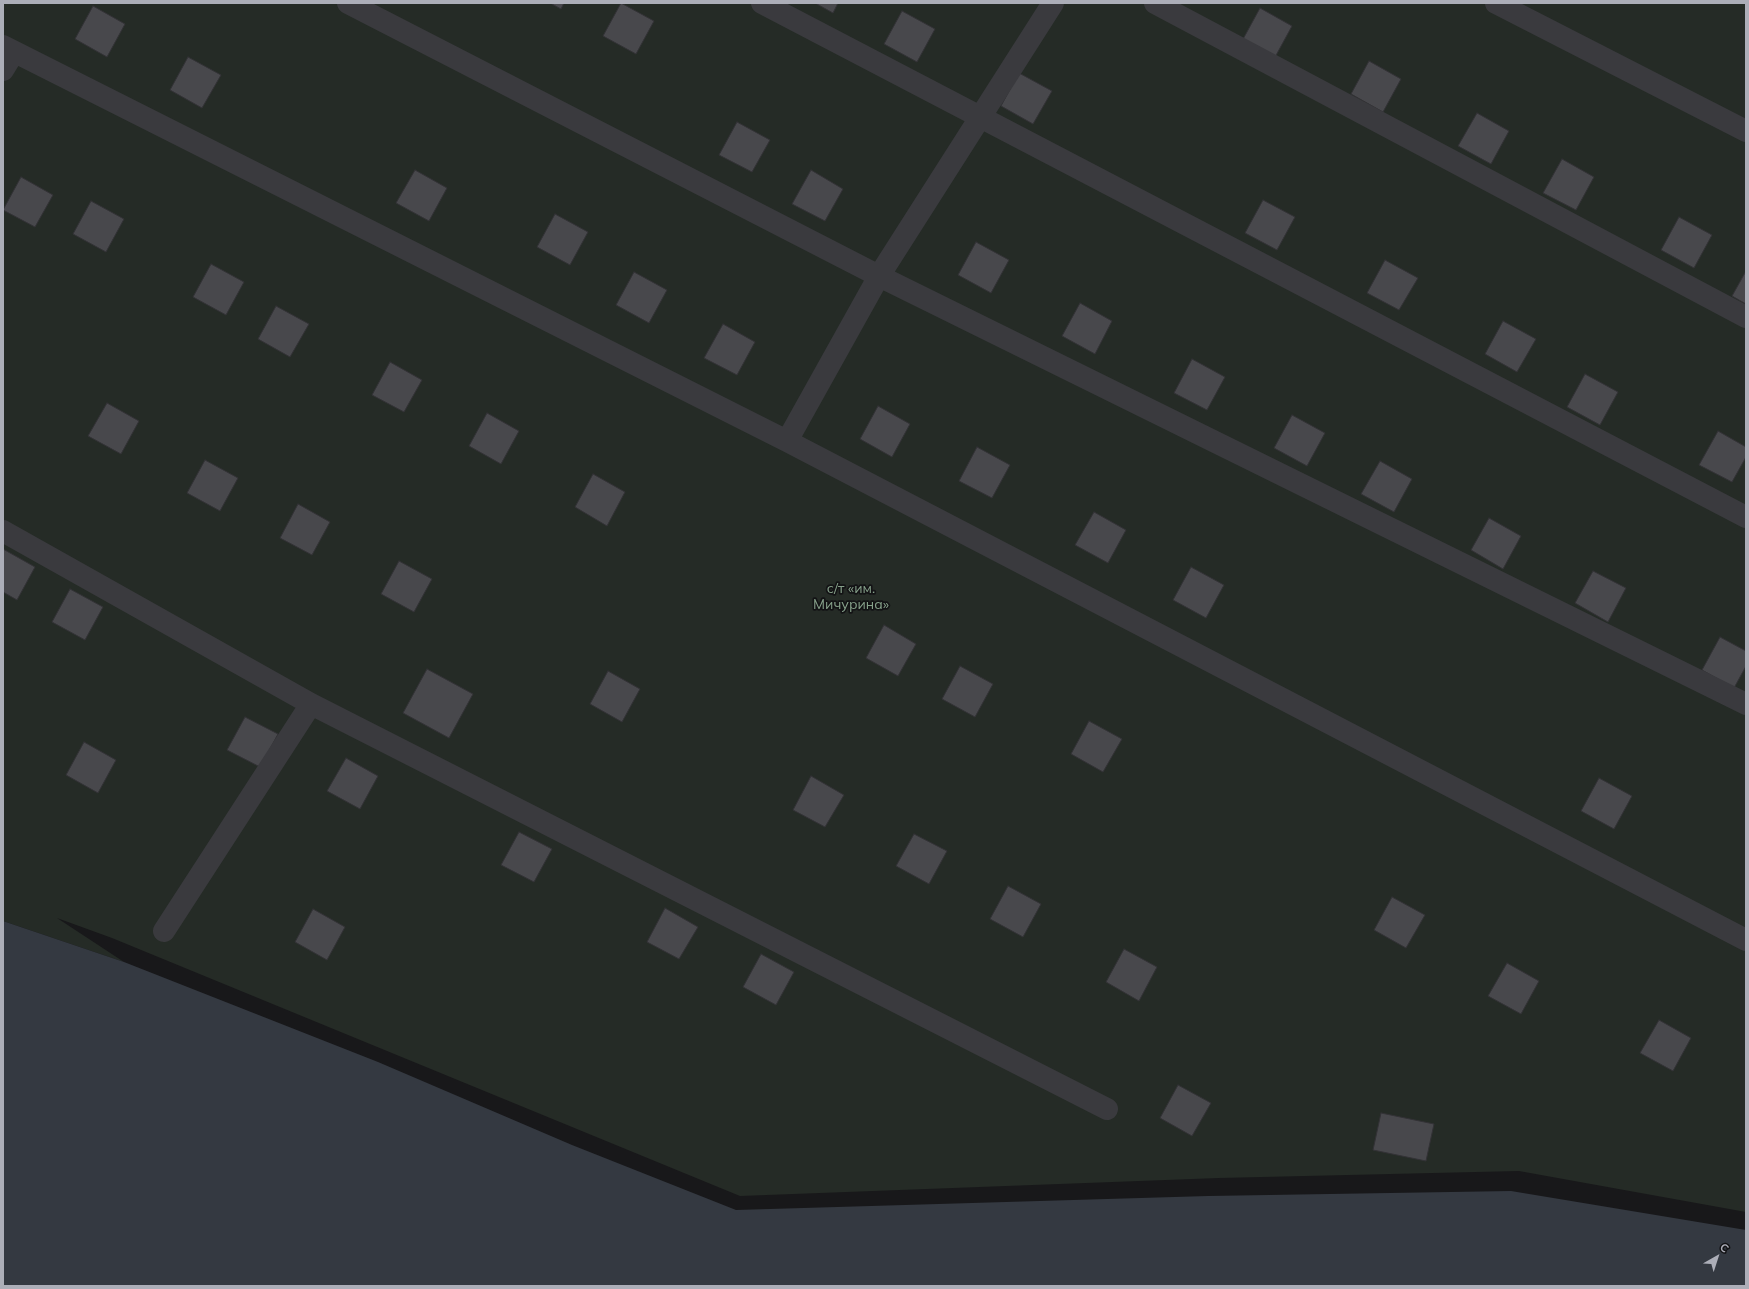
<!DOCTYPE html>
<meta charset="utf-8">
<style>
body{margin:0}
#map{position:relative;width:1749px;height:1289px;overflow:hidden;background:#18181a;font-family:Mulish,sans-serif}
canvas{display:block}
.frame{position:absolute;inset:0;border:4px solid #acaeb8;pointer-events:none}
.north{position:absolute;left:1697px;top:1237px;width:40px;height:40px;-webkit-text-stroke:3px #131315;paint-order:stroke;rotate:39deg;font-size:11px;font-weight:700;line-height:16px;text-align:center;color:#acaeb8}
.north::after{content:'';display:block;margin:auto;width:14px;height:18px;background:#acaeb8;clip-path:polygon(50% 0,100% 100%,50% 72%,0 100%)}
</style>
<div id="map">
<canvas width="1749" height="1289"></canvas>
<div class="frame"></div>
<div class="north">С</div>
</div>
<script>
const g = document.querySelector('canvas').getContext('2d');
g.lineJoin = 'round';
function fill(path, color) { g.fillStyle = color; g.fill(path, 'evenodd'); }
const shape = rows => new Path2D(rows.map(r => 'M' + r).join(''));
function strokePath(path, color, width, dash) { g.strokeStyle = color; g.lineWidth = width; g.lineCap = dash ? 'butt' : 'round'; g.setLineDash(dash || []); g.stroke(path); }
function drawText(font, color, halo, rows, align = 'center') {
  g.font = font + ' Mulish,sans-serif'; g.lineWidth = 3.5; g.setLineDash([]); g.textBaseline = 'middle'; g.strokeStyle = halo; g.fillStyle = color; for (const [text, x, y, turn = 0] of rows) {
    g.save(); g.translate(x, y); g.rotate((+turn || 0) * Math.PI / 180); g.textAlign = isNaN(turn) ? turn : align; if (halo) g.strokeText(text, 0, 0); g.fillText(text, 0, 0); g.restore();
  }
}
fill(shape([
 [3,3,1746,3,1746,1212,1519,1171,1219,1178,740,1196,112,938,57,918,124,962,3,921]
]), '#252b26');
fill(shape([
 [3,921,124,962,378,1062,572,1145,736,1210,1208,1196,1511,1191,1746,1230,1746,1286,3,1286]
]), '#343941');
const building = shape([
 [550,3,564,3,561,9,550,3],
 [621,3,654,21,636,54,603,36,621,3],
 [815,3,838,3,833,13,815,3],
 [93,6,125,24,107,57,75,39,93,6],
 [1260,8,1292,26,1274,59,1242,41,1260,8],
 [902,11,935,29,917,62,884,44,902,11],
 [188,57,221,75,202,108,170,90,188,57],
 [1369,61,1401,79,1383,112,1351,94,1369,61],
 [1019,73,1052,91,1033,124,1001,106,1019,73],
 [1477,113,1509,131,1491,164,1458,146,1477,113],
 [737,122,770,140,752,172,719,155,737,122],
 [1562,159,1594,177,1576,210,1543,193,1562,159],
 [415,170,447,188,429,221,396,203,415,170],
 [811,170,843,189,825,221,792,204,811,170],
 [21,177,53,195,35,227,3,210,21,177],
 [1263,200,1295,217,1277,250,1245,233,1263,200],
 [91,201,124,219,106,252,73,234,91,201],
 [555,214,588,232,570,265,537,247,555,214],
 [1679,217,1712,235,1694,268,1661,250,1679,217],
 [976,242,1009,260,991,293,958,275,976,242],
 [1385,260,1418,278,1399,310,1367,293,1385,260],
 [211,264,244,282,226,315,193,297,211,264],
 [1746,271,1746,304,1732,296,1746,271],
 [634,272,667,290,649,323,616,305,634,272],
 [1080,303,1112,321,1095,354,1062,336,1080,303],
 [276,306,309,324,290,357,258,339,276,306],
 [1503,321,1536,339,1517,372,1485,354,1503,321],
 [723,324,755,342,737,375,704,358,723,324],
 [1192,359,1225,377,1207,410,1174,393,1192,359],
 [390,362,422,380,404,412,372,395,390,362],
 [1585,374,1618,392,1600,425,1567,407,1585,374],
 [107,403,139,421,121,454,88,436,107,403],
 [878,406,910,424,892,457,860,439,878,406],
 [487,413,519,431,501,464,469,446,487,413],
 [1292,415,1325,433,1307,466,1274,448,1292,415],
 [1718,431,1746,447,1746,457,1732,482,1699,465,1718,431],
 [977,447,1010,465,992,498,959,481,977,447],
 [205,460,238,478,220,511,187,493,205,460],
 [1380,461,1412,479,1394,512,1361,494,1380,461],
 [593,474,625,492,607,526,575,507,593,474],
 [298,504,330,522,312,555,280,538,298,504],
 [1094,512,1126,530,1108,563,1075,545,1094,512],
 [1489,518,1521,536,1503,569,1471,550,1489,518],
 [3,549,35,567,17,600,3,592,3,549],
 [399,561,432,579,414,612,381,594,399,561],
 [1191,567,1224,585,1206,618,1173,600,1191,567],
 [1593,571,1626,588,1608,622,1575,603,1593,571],
 [70,589,103,607,85,640,52,622,70,589],
 [884,625,916,644,898,676,866,658,884,625],
 [1720,637,1746,651,1746,666,1734,688,1702,670,1720,637],
 [960,666,993,684,975,717,942,699,960,666],
 [427,669,473,694,449,738,403,713,427,669],
 [608,671,640,689,622,722,590,704,608,671],
 [245,717,278,734,260,767,227,750,245,717],
 [1089,721,1122,739,1103,772,1071,754,1089,721],
 [84,742,116,760,98,793,66,775,84,742],
 [346,758,378,776,360,809,327,791,346,758],
 [811,776,844,795,825,827,793,810,811,776],
 [1599,778,1632,796,1614,829,1581,811,1599,778],
 [519,832,552,849,534,882,501,865,519,832],
 [914,834,947,851,929,884,896,866,914,834],
 [1008,886,1041,904,1023,937,990,919,1008,886],
 [1392,897,1425,915,1406,948,1374,930,1392,897],
 [665,908,698,927,679,959,647,942,665,908],
 [313,909,345,927,327,960,295,942,313,909],
 [1124,949,1157,967,1139,1001,1106,982,1124,949],
 [761,954,794,972,776,1005,743,987,761,954],
 [1507,963,1539,981,1521,1014,1488,996,1507,963],
 [1659,1020,1691,1038,1673,1071,1640,1053,1659,1020],
 [1178,1085,1211,1103,1192,1136,1160,1118,1178,1085],
 [1381,1113,1434,1124,1426,1161,1373,1150,1381,1113]
]);
fill(building, '#48484c');
strokePath(building, '#333236', 1);
strokePath(shape([
 [348,3,879,276,1746,704],
 [762,3,1746,517],
 [1155,3,1746,317],
 [1496,3,1746,131],
 [3,46,787,441,1746,940],
 [3,70,14,52],
 [787,441,879,276,1053,3],
 [3,531,311,704,1107,1109],
 [164,931,311,704]
]), '#3a3a3e', 22);
drawText('14px', '#86a08a', '#131315', [
 ["с/т «им.",851,589],
 ["Мичурина»",851,605]
]);
</script>
